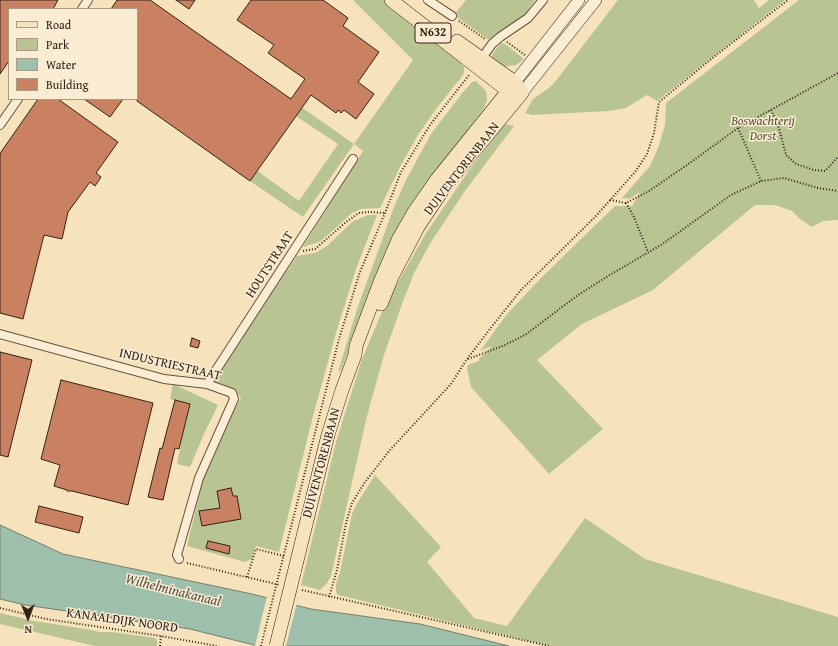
<!DOCTYPE html>
<style>
body{margin:0}
#map{position:relative;width:838px;height:646px;overflow:hidden;background:#f7e3bb;font-family:"Gentium Book Plus",serif}
canvas{display:block}
.legend{position:absolute;left:8px;top:8px;width:130px;height:92px;box-sizing:border-box;background:#faedd3;border:1px solid #aa9b87;margin:0;padding:5px 7px;list-style:none;font-size:12px;color:#332115}
.legend li{display:flex;align-items:center;gap:8px;height:20px}
.legend b{width:20px;border:1px solid #aa9b87}
.north{position:absolute;left:8px;top:598px;width:40px;height:40px;-webkit-text-stroke:3px #faedd3;paint-order:stroke;rotate:179deg;font-size:11px;font-weight:700;line-height:16px;text-align:center;color:#332115}
.north::after{content:'';display:block;margin:auto;width:14px;height:18px;background:#332115;clip-path:polygon(50% 0,100% 100%,50% 72%,0 100%)}
</style>
<div id="map">
<canvas width="838" height="646"></canvas>
<ul class="legend">
<li><b style="height:5px;background:#f7e3bb"></b>Road</li>
<li><b style="height:11px;background:#b9c493"></b>Park</li>
<li><b style="height:11px;background:#9ebfab"></b>Water</li>
<li><b style="height:11px;background:#ca8162"></b>Building</li>
</ul>
<div class="north">N</div>
</div>
<script>
const g = document.querySelector('canvas').getContext('2d');
g.lineJoin = 'round';
function fill(path, color) { g.fillStyle = color; g.fill(path, 'evenodd'); }
const shape = rows => new Path2D(rows.map(r => 'M' + r).join(''));
function strokePath(path, color, width, dash) { g.strokeStyle = color; g.lineWidth = width; g.lineCap = dash ? 'butt' : 'round'; g.setLineDash(dash || []); g.stroke(path); }
function drawText(font, color, halo, rows, align = 'center') {
  g.font = font + ' "Gentium Book Plus",serif'; g.lineWidth = 3; g.setLineDash([]); g.textBaseline = 'middle'; g.strokeStyle = halo; g.fillStyle = color; for (const [text, x, y, turn = 0] of rows) {
    g.save(); g.translate(x, y); g.rotate((+turn || 0) * Math.PI / 180); g.textAlign = isNaN(turn) ? turn : align; if (halo) g.strokeText(text, 0, 0); g.fillText(text, 0, 0); g.restore();
  }
}
fill(shape([
 [353,0,386,0,456,58,464,67,464,72,463,75,436,109,418,135,400,167,380,208,361,209,352,213,330,233,319,242,303,247,363,151,354,144,303,217,244,177,252,167,299,201,338,144,291,113,297,104,354,144,413,60],
 [466,0,535,0,521,20,492,42,454,15],
 [618,0,754,0,759,8,769,0,785,0,657,101,647,95,626,108,609,111,532,115,525,113,533,99,549,88,555,82],
 [799,0,838,0,838,220,823,221,812,227,800,219,792,211,775,205,755,205,653,290,582,324,537,360,603,429,549,474,471,387,467,368,468,365,479,361,479,359,492,346,480,351,507,314,544,275,615,206,632,206,640,192,629,199,622,198,650,166,658,148,665,125,666,103],
 [501,43,505,44,524,59,516,65,502,67,491,59,493,53],
 [476,81,486,91,487,100,484,108,439,168,357,329,341,370,338,372,357,309,394,207,406,180,431,134,463,92,472,82],
 [505,124,514,126,465,191,431,242,414,273,402,304,384,355,367,416,331,576,327,583,320,590,301,585,336,442,362,359,384,307,426,233,470,169],
 [368,215,377,215,356,269,336,333,313,416,279,552,256,546,252,559,245,562,187,546,201,487,208,465,232,414,241,398,240,396,213,381,260,309,297,256,315,253,327,246,352,222],
 [173,384,218,405,204,434,190,467,177,464,189,405,170,399],
 [375,475,441,547,427,562,474,618,507,626,585,518,645,559,838,617,838,646,550,646,338,595,336,592,336,584,340,572,352,514,356,505],
 [0,613,34,621,92,630,99,632,112,632,155,638,157,640,157,646,95,646,0,624]
]), '#b9c493');
const water = shape([
 [0,525,63,554,252,594,311,609,420,624,509,646,258,646,190,629,25,605,0,599,0,525]
]);
fill(water, '#9ebfab');
strokePath(water, '#73806f', 1);
fill(shape([
 [267,596,297,603,286,646,255,646]
]), '#f7e3bb');
const building = shape([
 [0,0,58,0,53,9,9,9,9,61,0,74,0,0],
 [117,0,150,0,291,99,305,79,268,53,274,45,237,20,251,0,323,0,348,18,343,26,379,52,358,82,374,94,356,119,344,110,341,113,338,110,336,113,311,95,250,181,137,101,137,9,111,9,117,0],
 [176,0,195,0,189,9,176,0],
 [38,99,58,99,118,142,96,173,101,177,95,186,90,182,68,212,62,239,44,235,23,319,0,313,0,155,1,152,38,99],
 [84,99,123,99,110,117,84,99],
 [192,338,200,341,198,348,190,346,192,338],
 [0,352,32,360,8,457,0,455,0,352],
 [61,380,153,403,128,505,72,491,67,491,67,490,54,486,60,465,41,459,61,380],
 [175,400,190,404,179,449,175,448,163,500,148,497,160,448,162,449,175,400],
 [231,488,233,496,237,496,241,519,202,526,199,511,220,508,217,491,231,488],
 [39,506,83,517,79,533,35,522,39,506],
 [208,541,230,546,229,554,206,548,208,541]
]);
fill(building, '#ca8162');
strokePath(building, '#332115', 1);
const street = shape([
 [428,0,452,16],
 [82,9,88,0],
 [479,62,492,44,500,37,528,18,543,0],
 [0,125,18,99],
 [0,334,164,379,207,384,232,393,234,399,199,478,177,555,179,559],
 [207,384,353,159]
]);
const secondary = shape([
 [579,0,508,91,522,93,596,0]
]);
const primary = shape([
 [381,304,392,277,418,227,446,185,522,93,515,82,457,41],
 [294,573,328,435,342,390,355,355,356,346,380,282,398,240,414,212,437,179,508,91,391,0]
]);
strokePath(street, '#64523e', 10);
strokePath(secondary, '#332115', 12);
strokePath(primary, '#332115', 14);
strokePath(shape([
 [459,21,485,39],
 [507,42,525,55],
 [771,110,779,128,786,155,796,164,814,170,825,171,838,157],
 [738,128,761,181],
 [610,200,626,203,649,191,687,165,738,128,838,73],
 [626,203,634,217,648,252],
 [303,251,315,249,346,222,359,213,369,212,385,213],
 [468,359,505,345,525,335,578,295,613,273,661,245,731,195,761,181,784,178,818,188,838,191],
 [187,563,280,585],
 [280,570,339,339,360,272,385,213,401,172,430,125,469,75],
 [247,577,256,549,284,556],
 [302,590,549,646],
 [329,597,337,570,346,523,352,503,365,482,390,450,451,384,467,359,493,325,521,290,595,217,635,172,647,154,654,133,659,102,715,56,788,0],
 [0,608,46,619,161,636,217,646],
 [160,646,161,636]
]), '#332115', 2, [1, 2]);
strokePath(street, '#faedd3', 8);
strokePath(secondary, '#faedd3', 11);
strokePath(primary, '#f7e3bb', 13);
const primaryBridge = shape([
 [276,646,294,573]
]);
strokePath(primaryBridge, '#332115', 14, []);
strokePath(shape([
 [261,646,280,570]
]), '#332115', 2, [1, 2]);
strokePath(primaryBridge, '#f7e3bb', 13);
for (const [x, y, w] of [
 [433,33,36]
]) { const box = new Path2D(); box.roundRect(x - w / 2, y - 10, w, 20, 3); g.fillStyle = '#faedd3'; g.fill(box); strokePath(box, '#332115', 1); }
drawText('bold 12px', '#332115', null, [
 ["N632",433,33]
]);
drawText('italic 13px', '#5b523b', '#faedd3', [
 ["Boswachterij",763,122],
 ["Dorst",763,137]
]);
drawText('13px', '#332115', '#faedd3', [
 ["DUIVENTORENBAAN",462,169,-52],
 ["HOUTSTRAAT",270,265,-57],
 ["INDUSTRIESTRAAT",170,365,13],
 ["DUIVENTORENBAAN",322,463,-75],
 ["KANAALDIJK NOORD",122,621,8]
]);
drawText('italic 14px', '#535042', '#faedd3', [
 ["Wilhelminakanaal",173,591,14]
]);
</script>
